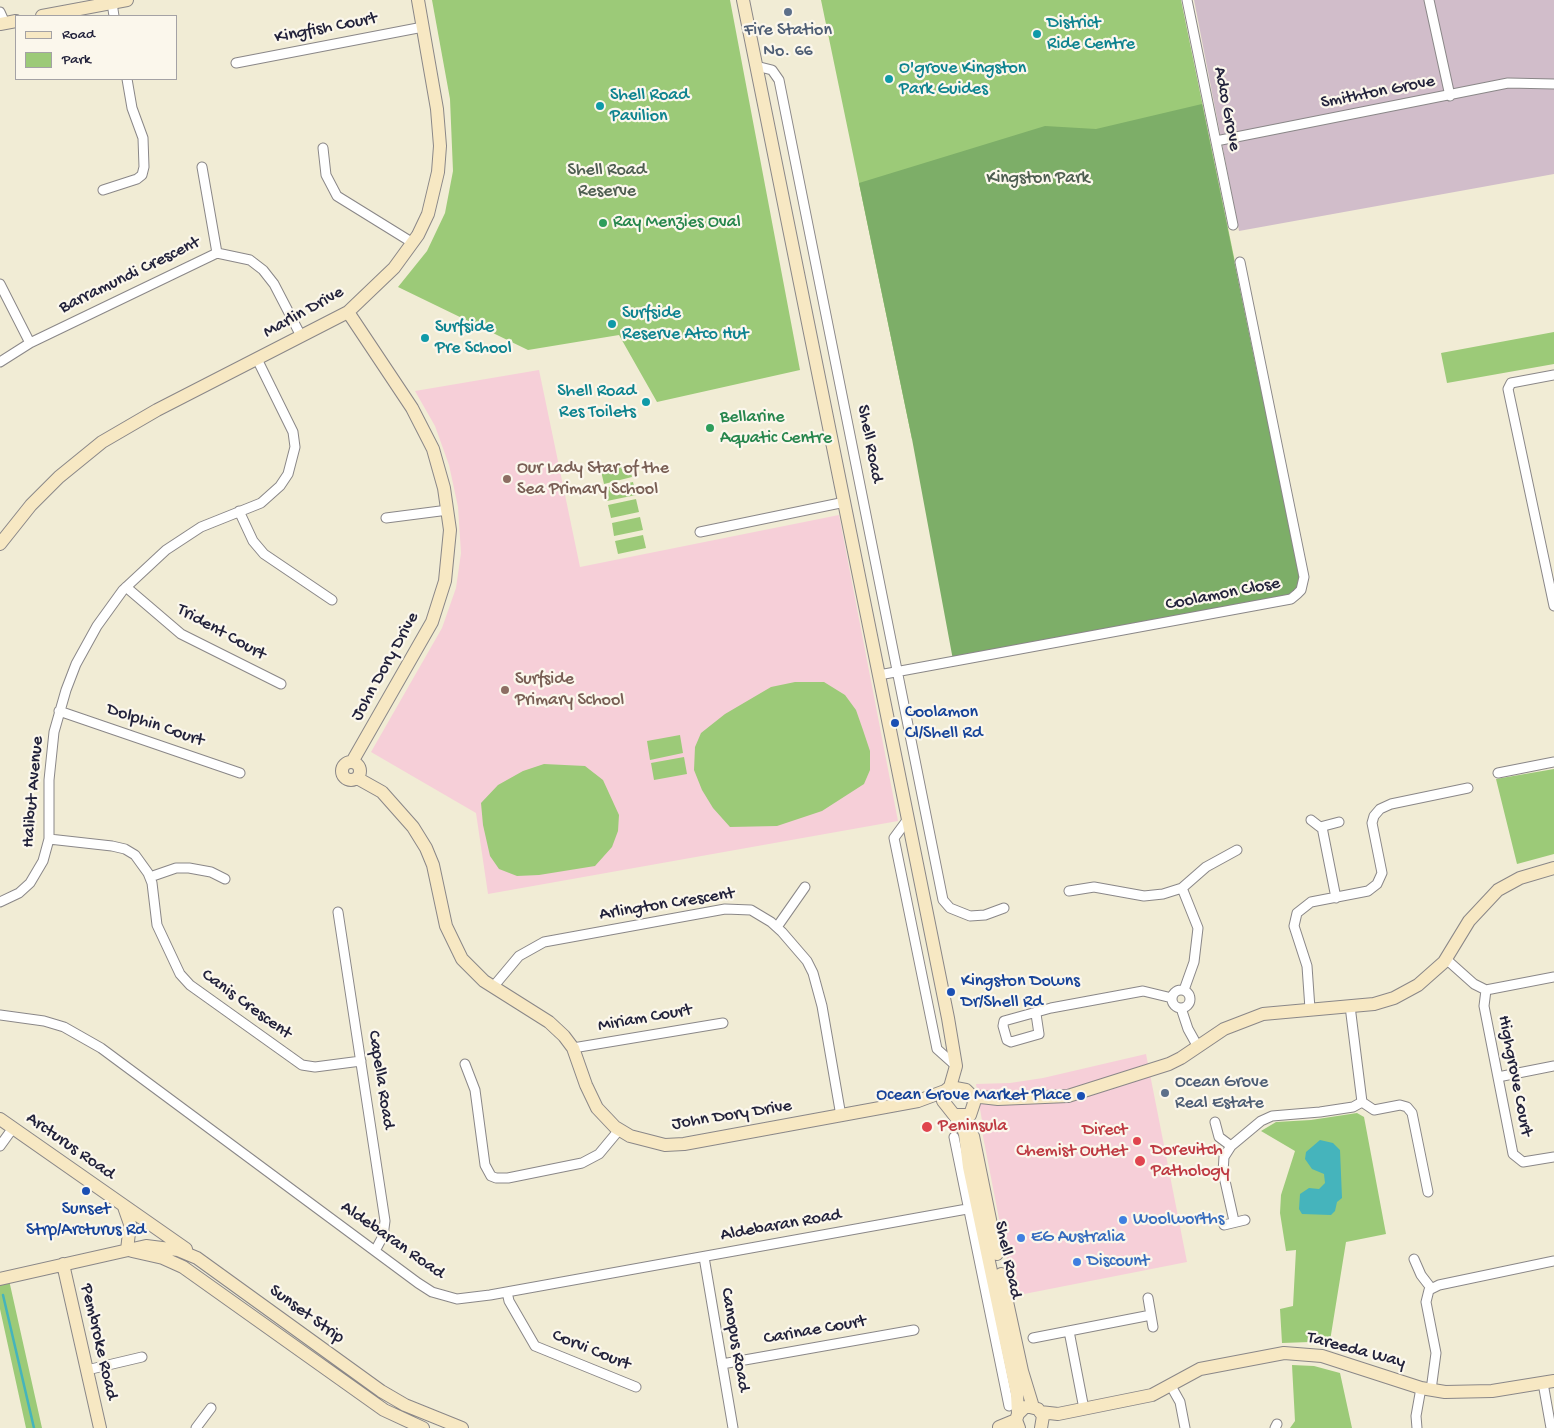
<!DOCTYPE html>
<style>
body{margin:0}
#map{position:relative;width:1554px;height:1428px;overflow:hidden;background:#f1ecd5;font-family:"Gochi Hand",sans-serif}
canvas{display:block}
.legend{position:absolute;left:15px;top:15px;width:162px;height:65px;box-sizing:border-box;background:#fbf7ec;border:1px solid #a4a2a5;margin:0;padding:6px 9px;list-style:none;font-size:15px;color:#22223b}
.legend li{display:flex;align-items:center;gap:10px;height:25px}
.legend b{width:25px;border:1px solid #a4a2a5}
</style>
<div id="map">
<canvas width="1554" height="1428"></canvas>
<ul class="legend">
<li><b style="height:6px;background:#f7e8c3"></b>Road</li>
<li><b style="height:14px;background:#9cca78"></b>Park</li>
</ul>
</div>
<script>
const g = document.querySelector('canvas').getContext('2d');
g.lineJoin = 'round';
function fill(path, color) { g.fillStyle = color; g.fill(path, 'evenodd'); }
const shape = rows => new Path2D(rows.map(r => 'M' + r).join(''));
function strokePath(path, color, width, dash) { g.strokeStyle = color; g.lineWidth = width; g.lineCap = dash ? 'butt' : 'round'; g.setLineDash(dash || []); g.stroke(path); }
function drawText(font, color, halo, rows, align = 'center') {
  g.font = font + ' "Gochi Hand",sans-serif'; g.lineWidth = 4.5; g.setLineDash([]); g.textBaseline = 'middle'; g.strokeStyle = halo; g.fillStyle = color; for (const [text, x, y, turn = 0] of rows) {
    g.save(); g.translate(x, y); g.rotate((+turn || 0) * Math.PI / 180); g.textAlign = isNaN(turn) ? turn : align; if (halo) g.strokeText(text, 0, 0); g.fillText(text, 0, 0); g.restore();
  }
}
fill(shape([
 [539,370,580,567,839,515,898,821,488,894,476,813,371,752,442,628,456,588,461,553,458,507,449,465,435,426,415,391],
 [1146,1054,1187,1262,1014,1296,981,1126,982,1121,976,1084,1010,1083,1043,1078]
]), '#f6cfd8');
fill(shape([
 [1194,0,1554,0,1554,174,1239,231]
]), '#d1bdca');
fill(shape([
 [432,0,730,0,800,370,657,402,619,335,528,350,398,287,427,251,445,213,453,171,450,99],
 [821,0,1181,0,1235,262,912,439],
 [1554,332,1554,364,1447,383,1441,353],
 [629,465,632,477,604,484,601,471],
 [633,482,636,495,607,501,605,488],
 [636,499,639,512,611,518,608,505],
 [640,517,643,530,614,536,612,523],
 [643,535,646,548,618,554,615,541],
 [795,682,824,682,845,695,856,710,863,730,870,751,870,770,864,784,822,811,777,826,730,827,713,808,702,790,694,770,695,747,701,733,725,714,771,687],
 [680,735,683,753,650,760,647,741],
 [684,757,687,774,654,780,651,763],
 [544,764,585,766,603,780,619,815,618,831,612,847,595,866,539,875,517,876,499,869,490,856,483,825,481,803,498,785,523,771],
 [1554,769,1554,854,1517,864,1496,779],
 [1357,1113,1364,1117,1386,1234,1346,1242,1329,1347,1310,1342,1282,1343,1280,1309,1293,1306,1296,1250,1286,1251,1280,1213,1281,1195,1295,1151,1261,1131,1276,1122,1311,1120],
 [9,1280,42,1428,26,1428,0,1309,0,1283],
 [1292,1365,1314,1366,1340,1373,1352,1428,1290,1428,1295,1421]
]), '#9cca78');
fill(shape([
 [1202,104,1257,372,1304,577,1291,599,953,660,912,439,859,183,1045,126,1096,129]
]), '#7dae68');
fill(shape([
 [1320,1140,1333,1143,1340,1150,1342,1198,1337,1202,1335,1211,1331,1215,1302,1214,1299,1209,1300,1194,1309,1188,1319,1189,1325,1183,1324,1174,1312,1169,1305,1159,1306,1152]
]), '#45b4bc');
strokePath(shape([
 [3,1295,34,1428]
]), '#45b4bc', 2.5);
const street = shape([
 [1187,0,1233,225],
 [1429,0,1450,96],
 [112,3,114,16],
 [0,12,5,23],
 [236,63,423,27],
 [756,66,772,70,779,80,943,900,950,908,970,916,985,915,1004,908],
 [1216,141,1508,83,1554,84],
 [323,148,326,175,337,196,413,243],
 [202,167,217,253],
 [103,190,137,179,142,175,144,167,143,138,132,108,127,79],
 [0,284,30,343],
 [0,362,30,343,217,253,250,260,263,270,274,284,301,336],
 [1554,375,1511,383,1508,389,1554,606],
 [239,511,253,541,264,554,332,600],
 [386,518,448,510],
 [700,532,845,502],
 [126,587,181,634,281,684],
 [879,675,1291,599,1297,594,1301,590,1304,577,1240,262],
 [59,711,240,773],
 [1498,773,1554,762],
 [908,819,894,838,937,1049,956,1066],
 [1311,820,1320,827,1339,822],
 [1322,827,1336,898],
 [49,839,112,846,125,849,135,855,148,873,152,883,157,925,180,974,190,985,302,1065,315,1067,361,1061],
 [150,877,176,868,189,868,211,872,225,879],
 [1182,888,1198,928,1194,962,1184,990],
 [1069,891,1094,887,1144,896,1163,894,1182,888,1206,867,1237,850],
 [0,902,19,893,30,883,43,861,49,839,49,780,54,732,66,690,76,664,97,626,123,590,166,550,201,527,261,503,280,486,288,474,295,447,293,432,257,359],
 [338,912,385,1221,383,1236,375,1251],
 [777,927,805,887],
 [1446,959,1474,984,1486,990,1554,977],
 [493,987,519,956,544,942,725,909,751,910,771,922,782,932,807,961,813,973,822,1006,841,1116],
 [1486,990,1484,1006,1513,1154,1523,1162,1554,1157],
 '1172 999a9 9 0 1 1 18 0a9 9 0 1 1-18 0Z',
 [1350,1006,1362,1102,1374,1110,1400,1105,1407,1107,1412,1113,1428,1192],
 [1181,1008,1188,1029,1198,1047],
 [1310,1009,1307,966,1294,926,1297,913,1311,902,1368,891,1377,884,1382,873,1372,823,1374,816,1380,809,1391,804,1468,788],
 [1036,1014,1039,1034,1011,1042,1007,1040,1003,1026,1004,1021,1051,1008,1143,991,1172,998],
 [0,1015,44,1021,64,1027,101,1048,418,1283,432,1292,457,1299,490,1295,967,1209],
 [573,1048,723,1023],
 [465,1064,475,1090,485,1165,491,1176,496,1178,508,1178,582,1163,599,1154,619,1130],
 [1498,1077,1554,1066],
 [1215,1122,1219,1137,1231,1146],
 [954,1137,1009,1406],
 [0,1146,13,1128],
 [1234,1221,1223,1172,1224,1157,1231,1146,1261,1121,1272,1116,1320,1112,1353,1107,1362,1102],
 [1224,1225,1245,1220],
 [704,1257,733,1428],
 [1414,1259,1421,1275,1431,1288],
 [507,1292,509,1301,535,1346,636,1387],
 [1148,1298,1153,1327],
 [1069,1331,1084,1409],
 [1033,1338,1151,1315],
 [722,1364,914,1330],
 [87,1370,142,1357],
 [1543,1383,1551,1428],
 [1171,1386,1180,1402,1185,1428],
 [1431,1390,1436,1353,1426,1302,1429,1290,1439,1285,1554,1261],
 [196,1428,211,1408],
 [1275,1428,1277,1424],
 [1417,1428,1416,1416,1421,1388]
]);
const secondary = shape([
 [743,0,948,1018,956,1066,950,1087],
 [42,16,127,0],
 [0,24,16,21],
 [348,312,412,408,433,449,444,488,450,530,445,581,432,622,352,762],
 [0,544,31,505,59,477,102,442,157,410,348,312,394,268,418,235,428,214,438,172,440,146,437,109,418,0],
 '342 771a9 9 0 1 1 18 0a9 9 0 1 1-18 0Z',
 [357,778,382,792,413,827,426,848,433,865,446,926,462,959,484,981,549,1022,564,1036,573,1048,586,1085,597,1108,615,1127,630,1136,665,1145,684,1144,918,1101,945,1091],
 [972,1096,998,1099,1068,1096,1169,1064,1181,1058,1224,1029,1263,1014,1374,1004,1394,998,1418,985,1444,962,1469,921,1498,890,1520,878,1554,868],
 [955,1115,970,1115,974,1103,972,1096,966,1090,950,1087,945,1091,943,1101,962,1125,965,1134,969,1167,1017,1394,1018,1414],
 [0,1119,186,1249],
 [973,1136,997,1254],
 [124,1207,130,1224,127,1250],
 [132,1251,163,1258,183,1267,384,1410,423,1428],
 [63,1264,100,1428],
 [1001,1274,1022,1371,1033,1407],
 [0,1279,146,1246,178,1250,197,1258,381,1391,405,1405,462,1428],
 [1040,1412,1058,1414,1152,1395,1200,1369,1284,1353,1322,1356,1421,1388,1445,1392,1492,1391,1554,1381],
 [999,1427,1016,1420],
 [1019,1428,1016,1420,1018,1414,1025,1407,1030,1407,1038,1409,1043,1416,1041,1428]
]);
strokePath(street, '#8a8788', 11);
strokePath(secondary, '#8a8788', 14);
strokePath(street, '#fff', 9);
strokePath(secondary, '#f7e8c3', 12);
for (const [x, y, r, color] of [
 [788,12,5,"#5c6f8a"],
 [1037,34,5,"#0f9aa8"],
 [889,79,5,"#0f9aa8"],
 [600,106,5,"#0f9aa8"],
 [603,223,5,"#2e9e5b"],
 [612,324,5,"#0f9aa8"],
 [425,338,5,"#0f9aa8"],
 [646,402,5,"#0f9aa8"],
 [710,428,5,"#2e9e5b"],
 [507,479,5,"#8d6e63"],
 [505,690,5,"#8d6e63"],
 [895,723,5,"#1a4fb4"],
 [951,992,5,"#1a4fb4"],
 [1165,1093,5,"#5c6f8a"],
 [1081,1096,5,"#1a4fb4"],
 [927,1127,6,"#e0444e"],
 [1137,1141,5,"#e0444e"],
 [1140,1161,6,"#e0444e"],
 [86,1191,5,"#1a4fb4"],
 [1123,1220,5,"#3f7fe0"],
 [1021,1238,5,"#3f7fe0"],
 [1077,1262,5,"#3f7fe0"]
]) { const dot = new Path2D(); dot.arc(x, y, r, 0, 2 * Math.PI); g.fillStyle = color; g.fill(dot); strokePath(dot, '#fbf7ec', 2); }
drawText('18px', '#0d838f', '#fbf7ec', [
 ["District",1047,24],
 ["Ride Centre",1047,45],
 ["O'grove Kingston",899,69],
 ["Park Guides",899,90],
 ["Shell Road",610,96],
 ["Pavilion",610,117],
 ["Surfside",622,314],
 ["Reserve Atco Hut",622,335],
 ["Surfside",435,328],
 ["Pre School",435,349],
 ["Shell Road",636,392,"right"],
 ["Res Toilets",636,413,"right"]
], 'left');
drawText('18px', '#22223b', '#fbf7ec', [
 ["Kingfish Court",326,29,-11],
 ["Smithton Grove",1378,93,-11],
 ["Adco Grove",1226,109,79],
 ["Barramundi Crescent",130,276,-26],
 ["Marlin Drive",304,313,-29],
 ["Shell Road",869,444,79],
 ["Coolamon Close",1223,595,-11],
 ["Trident Court",221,633,29],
 ["John Dory Drive",386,667,-61],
 ["Dolphin Court",155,726,19],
 ["Halibut Avenue",34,792,-85],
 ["Arlington Crescent",667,905,-9],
 ["Canis Crescent",246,1005,36],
 ["Miriam Court",645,1019,-10],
 ["Highgrove Court",1514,1076,79],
 ["Capella Road",380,1080,81],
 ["John Dory Drive",732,1116,-9],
 ["Arcturus Road",70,1147,35],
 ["Aldebaran Road",781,1226,-10],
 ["Aldebaran Road",392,1241,35],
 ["Shell Road",1007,1260,78],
 ["Sunset Strip",306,1315,36],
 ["Carinae Court",815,1331,-10],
 ["Canopus Road",734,1340,80],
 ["Pembroke Road",98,1342,77],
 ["Corvi Court",591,1351,22],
 ["Tareeda Way",1356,1351,15]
]);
drawText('18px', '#4e5e75', '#fbf7ec', [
 ["Fire Station",788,31],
 ["No. 66",788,52],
 ["Ocean Grove",1175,1083,"left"],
 ["Real Estate",1175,1104,"left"]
]);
drawText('18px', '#4d5d50', '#fbf7ec', [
 ["Shell Road",607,171],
 ["Reserve",607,192],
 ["Kingston Park",1038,179]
]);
drawText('18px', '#27864d', '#fbf7ec', [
 ["Ray Menzies Oval",613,223],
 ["Bellarine",720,418],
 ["Aquatic Centre",720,439]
], 'left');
drawText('18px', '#785e54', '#fbf7ec', [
 ["Our Lady Star of the",517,469],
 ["Sea Primary School",517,490],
 ["Surfside",515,680],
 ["Primary School",515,701]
], 'left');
drawText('18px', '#164399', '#fbf7ec', [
 ["Coolamon",905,713],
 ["Cl/Shell Rd",905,734],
 ["Kingston Downs",961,982],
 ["Dr/Shell Rd",961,1003],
 ["Ocean Grove Market Place",1071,1096,"right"],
 ["Sunset",86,1210,"center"],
 ["Strp/Arcturus Rd",86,1231,"center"]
], 'left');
drawText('18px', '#be3a42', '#fbf7ec', [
 ["Peninsula",938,1127],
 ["Direct",1127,1131,"right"],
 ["Chemist Outlet",1127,1152,"right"],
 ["Dorevitch",1151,1151],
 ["Pathology",1151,1172]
], 'left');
drawText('18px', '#366cbe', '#fbf7ec', [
 ["Woolworths",1133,1220],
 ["EG Australia",1031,1238],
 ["Discount",1087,1262]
], 'left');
</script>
